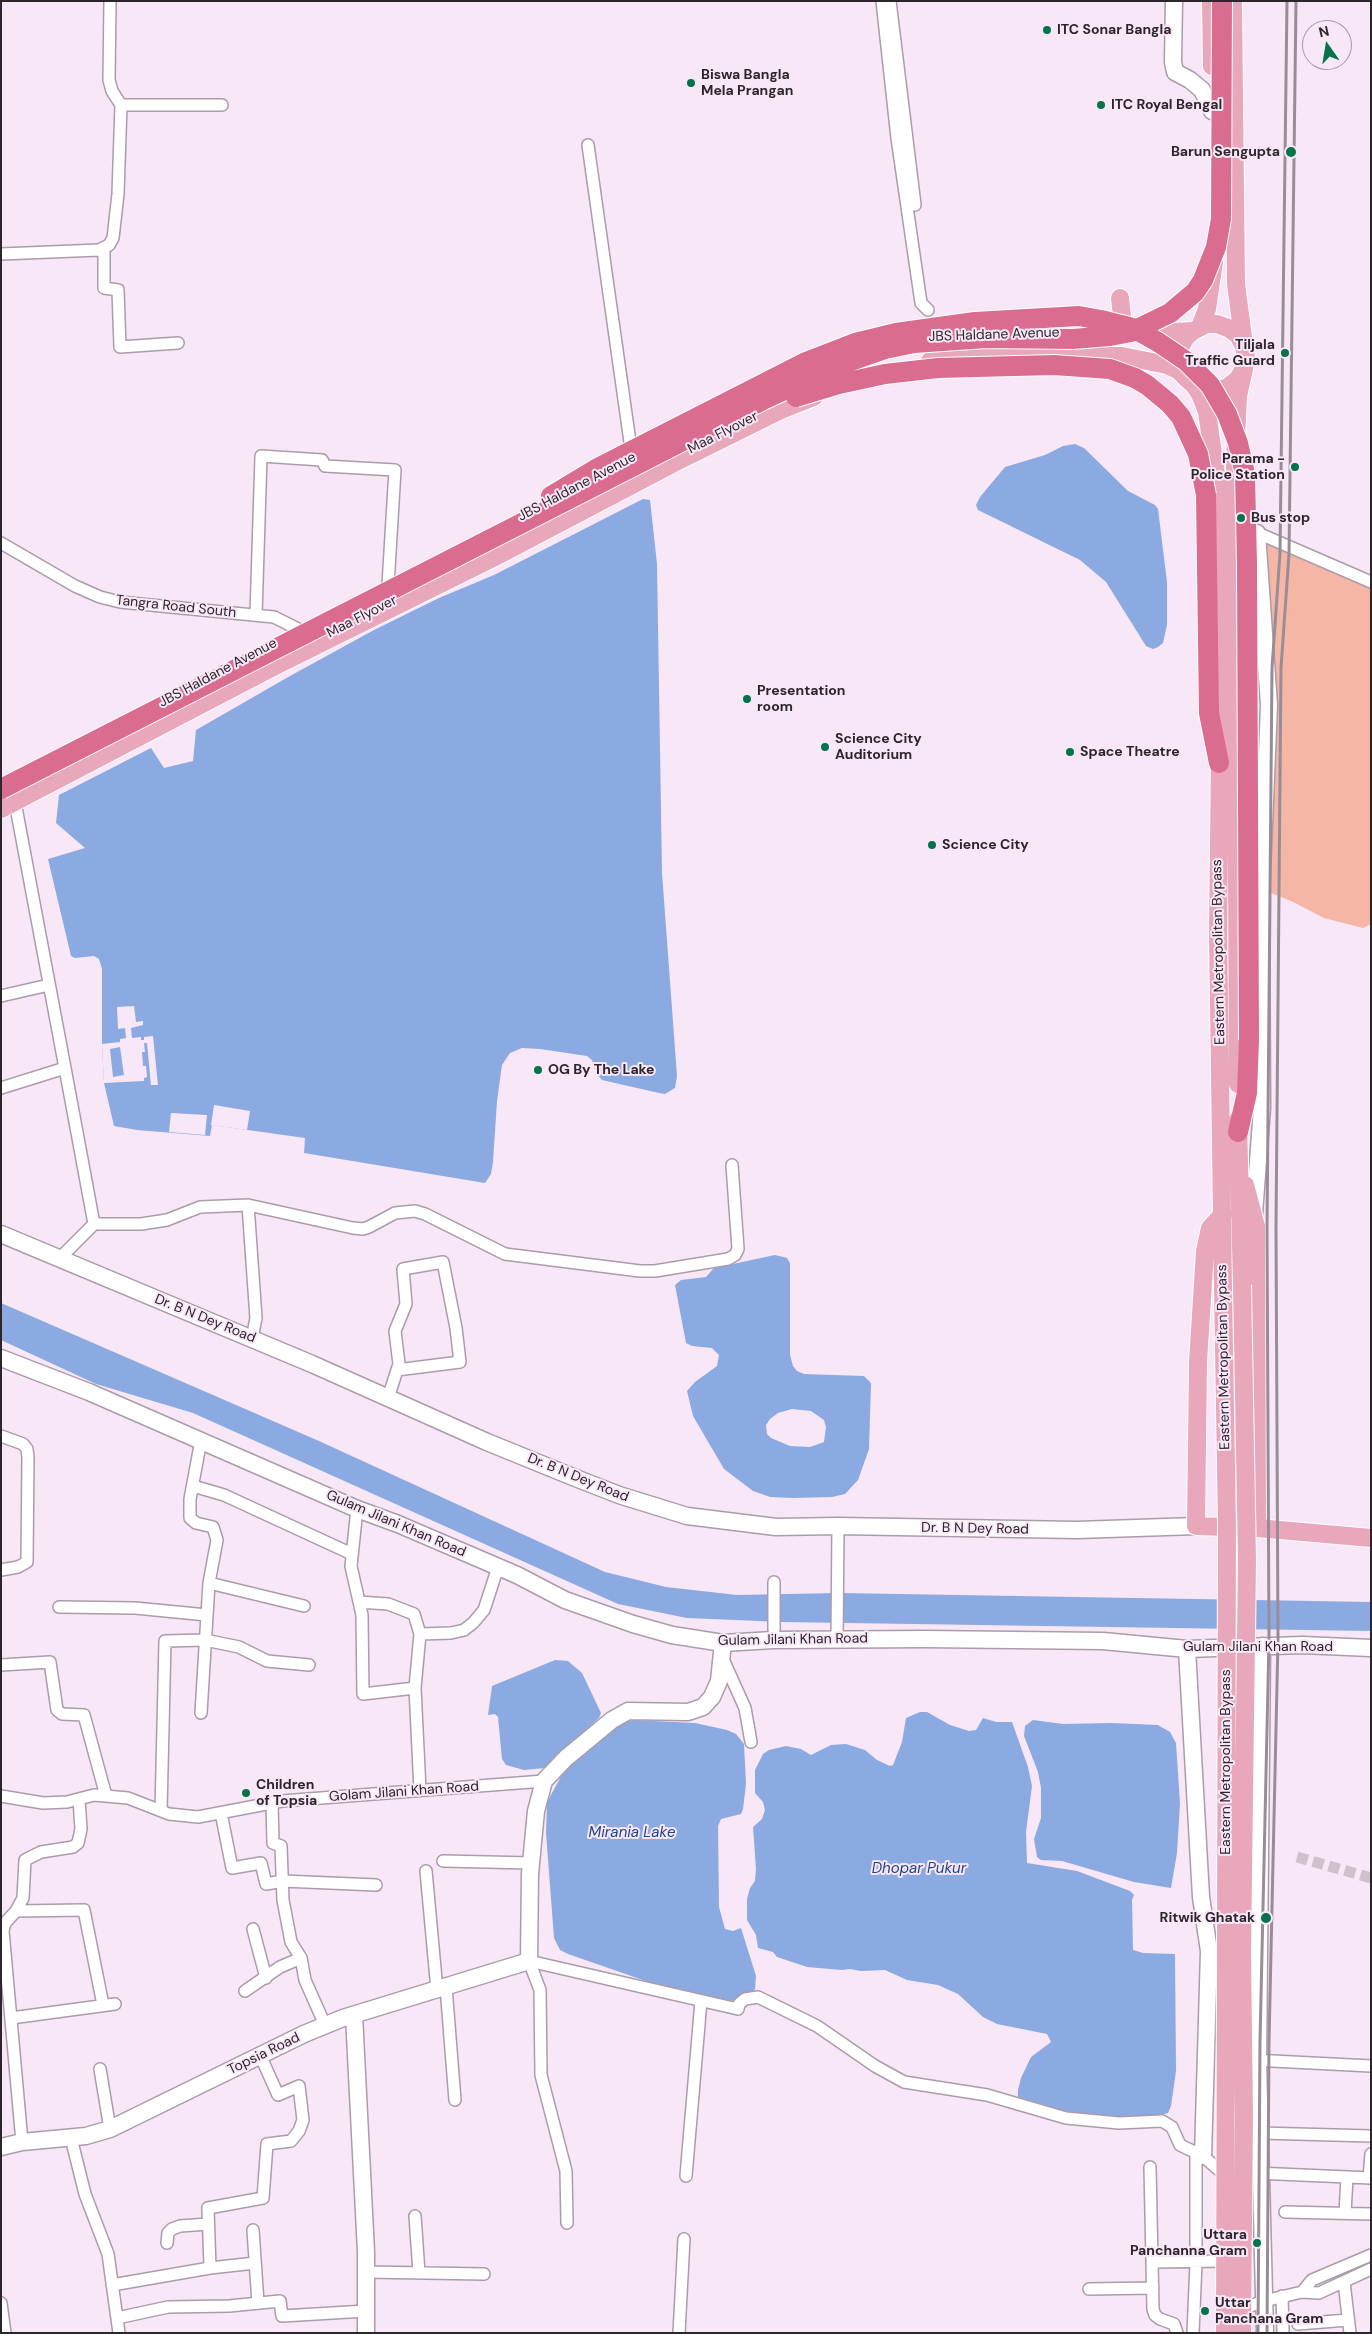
<!DOCTYPE html>
<style>
body{margin:0}
#map{position:relative;width:1372px;height:2334px;overflow:hidden;background:#f8e7f7;font-family:"DM Sans",sans-serif}
canvas{display:block}
.frame{position:absolute;inset:0;border:2px solid #2c252b;pointer-events:none}
.north{position:absolute;left:1302px;top:20px;width:50px;height:50px;box-sizing:border-box;background:#f8e7f7;border:1px solid #a699a5;border-radius:50%;rotate:347deg;font-size:14px;font-weight:700;line-height:20px;text-align:center;color:#2c252b}
.north::after{content:'';display:block;margin:auto;width:18px;height:22px;background:#04724b;clip-path:polygon(50% 0,100% 100%,50% 72%,0 100%)}
</style>
<div id="map">
<canvas width="1372" height="2334"></canvas>
<div class="frame"></div>
<div class="north">N</div>
</div>
<script>
const g = document.querySelector('canvas').getContext('2d');
g.lineJoin = 'round';
function fill(path, color) { g.fillStyle = color; g.fill(path, 'evenodd'); }
const shape = rows => new Path2D(rows.map(r => 'M' + r).join(''));
function strokePath(path, color, width, dash) { g.strokeStyle = color; g.lineWidth = width; g.lineCap = dash ? 'butt' : 'round'; g.setLineDash(dash || []); g.stroke(path); }
function drawText(font, color, halo, rows, align = 'center') {
  g.font = font + ' "DM Sans",sans-serif'; g.lineWidth = 4; g.setLineDash([]); g.textBaseline = 'middle'; g.strokeStyle = halo; g.fillStyle = color; for (const [text, x, y, turn = 0] of rows) {
    g.save(); g.translate(x, y); g.rotate((+turn || 0) * Math.PI / 180); g.textAlign = isNaN(turn) ? turn : align; if (halo) g.strokeText(text, 0, 0); g.fillText(text, 0, 0); g.restore();
  }
}
fill(shape([
 [1266,539,1371,589,1371,924,1363,928,1324,918,1291,901,1263,890,1262,574]
]), '#f5b6a6');
fill(shape([
 [1075,444,1084,448,1128,491,1155,505,1158,509,1167,582,1167,625,1163,643,1158,647,1153,649,1146,646,1106,582,1080,560,978,510,976,505,980,497,1005,467,1045,455,1063,446],
 [643,499,650,500,657,564,662,873,677,1076,675,1088,665,1094,659,1093,602,1080,596,1073,592,1060,587,1056,540,1049,522,1048,510,1053,502,1065,497,1101,493,1162,491,1174,485,1183,304,1153,305,1138,212,1125,210,1136,137,1130,114,1126,104,1083,102,1044,102,969,99,959,94,956,75,958,71,956,48,859,85,848,56,823,59,795,151,748,164,768,193,761,196,730,290,676,374,630,439,598,494,575],
 [775,1255,787,1258,790,1263,790,1355,793,1366,797,1371,804,1374,864,1376,871,1383,869,1449,858,1480,845,1494,832,1497,793,1498,770,1497,753,1491,724,1469,693,1416,687,1391,695,1382,717,1366,719,1355,712,1348,692,1346,686,1343,675,1285,681,1280,706,1277,714,1268],
 [792,1409,811,1411,824,1420,826,1427,824,1442,810,1447,790,1446,771,1438,767,1434,766,1425,770,1419,778,1413],
 [1,1303,319,1441,605,1572,666,1587,737,1595,840,1593,1371,1602,1371,1631,782,1622,687,1618,618,1604,193,1413,96,1384,1,1340],
 [555,1660,568,1661,582,1673,601,1713,599,1718,545,1768,524,1770,506,1765,502,1759,498,1717,495,1714,488,1715,492,1686],
 [920,1712,927,1712,950,1725,969,1731,976,1730,983,1718,996,1722,1012,1722,1028,1767,1032,1786,1026,1832,1027,1863,1077,1871,1130,1891,1134,1895,1132,1900,1133,1950,1143,1953,1175,1954,1176,2071,1171,2106,1168,2113,1148,2118,1073,2117,1021,2102,1018,2097,1018,2090,1021,2078,1031,2057,1051,2042,1047,2034,997,2024,983,2017,958,1994,938,1985,907,1980,885,1970,861,1971,850,1969,842,1970,807,1967,777,1957,773,1952,758,1948,756,1935,747,1920,747,1899,750,1888,755,1881,756,1869,753,1827,762,1819,765,1810,763,1802,755,1793,755,1770,763,1754,769,1750,786,1746,801,1749,811,1755,831,1745,846,1744,865,1750,877,1760,890,1766,893,1765,902,1742,906,1718],
 [632,1720,695,1723,727,1730,736,1734,744,1744,746,1784,743,1809,741,1814,721,1819,718,1826,719,1907,725,1929,733,1931,741,1928,756,1976,755,1989,751,1995,735,2001,683,1994,568,1954,560,1950,554,1938,546,1833,547,1802,563,1773,580,1754,618,1724],
 [1033,1720,1063,1724,1111,1723,1158,1725,1170,1732,1176,1743,1180,1803,1177,1853,1171,1888,1134,1882,1062,1861,1041,1860,1037,1857,1034,1839,1041,1818,1041,1788,1038,1772,1024,1736,1025,1726]
]), '#8baae1');
fill(shape([
 [134,1006,136,1022,143,1021,143,1025,131,1028,132,1038,141,1037,141,1040,144,1040,144,1037,153,1036,158,1085,151,1085,147,1043,144,1043,145,1052,142,1052,143,1066,146,1066,147,1077,144,1078,144,1081,104,1083,102,1044,120,1042,120,1039,126,1038,125,1028,118,1029,117,1007],
 [120,1047,124,1075,113,1077,110,1049],
 [214,1105,250,1111,247,1130,211,1125],
 [171,1113,207,1115,205,1135,169,1132]
]), '#f8e7f7');
strokePath(shape([
 [1297,1857,1371,1878]
]), '#cfc0ce', 11, [11, 5.5]);
const street = shape([
 [882,1,897,138,921,303,928,310],
 [890,1,915,205],
 [121,105,222,105],
 [588,145,630,442],
 [104,248,104,288,118,290,120,347,178,343],
 [1,254,99,250,109,245,113,238,118,194,121,105,112,91,109,80,110,1],
 [1253,531,1371,582],
 [1,543,75,586,100,597,120,602,274,617,300,630,304,637],
 [256,615,261,456,322,460,325,466,395,470,388,585],
 [15,802,65,1068],
 [1,996,49,985],
 [1,1088,65,1068,94,1224,60,1258],
 [248,1205,256,1318,252,1339],
 [94,1224,141,1224,167,1220,200,1207,248,1205,353,1228,363,1229,369,1227,395,1213,415,1211,425,1214,505,1254,640,1271,655,1271,728,1259,735,1255,738,1249,732,1165],
 [388,1398,399,1364,395,1331,406,1304,403,1269,443,1262,456,1328,460,1362,397,1370],
 [1,1436,23,1444,27,1449,28,1457,27,1562,18,1567,1,1570],
 [201,1440,190,1499,190,1518,196,1523,213,1527,217,1540,209,1583,201,1713],
 [193,1486,224,1495,352,1554],
 [357,1509,351,1566,362,1615,363,1694,415,1688,420,1790],
 [209,1583,304,1606],
 [359,1602,388,1604,414,1614,420,1634,415,1688],
 [59,1607,135,1608,207,1615],
 [774,1630,774,1582],
 [420,1634,451,1633,464,1630,473,1623,484,1610,498,1567],
 [837,1640,838,1526],
 [722,1657,745,1708,751,1742],
 [1,1665,50,1662,57,1710,62,1714,84,1715,106,1796],
 [1,1796,43,1803,67,1802,94,1795,128,1798,169,1814,198,1817,282,1801,544,1781],
 [272,1803,273,1843,281,1846,283,1900,291,1942,301,1958,305,1980,325,2025],
 [161,1811,165,1641,205,1640,239,1647,267,1661,309,1665],
 [221,1813,232,1868,261,1863,266,1884,283,1881,376,1885],
 [443,1861,531,1863],
 [426,1871,437,1990],
 [16,1911,84,1910,103,2005],
 [253,1929,266,1978],
 [529,1961,738,2009,739,2004,745,1999,758,1997,817,2026,875,2066,904,2082,987,2095,1066,2118,1119,2123,1162,2121,1172,2127,1180,2145,1203,2156,1219,2170,1229,2172],
 [529,1961,540,1990,541,2075,566,2171,567,2223],
 [446,1987,455,2100],
 [245,1991,280,1967,301,1958],
 [11,2018,115,2004],
 [1253,2060,1371,2066],
 [100,2069,110,2129],
 [1260,2133,1371,2136],
 [71,2138,85,2194,108,2254,119,2333],
 [22,2142,3,1931,5,1923,16,1911,23,1898,25,1860,41,1852,73,1847,78,1843,81,1829,79,1799],
 [1150,2167,1153,2309,1155,2315,1160,2319,1174,2324,1177,2333],
 [1255,2173,1371,2178],
 [686,2176,701,2001],
 [1369,2178,1371,2154],
 [1285,2212,1371,2214],
 [1345,2213,1347,2177],
 [415,2216,419,2273],
 [253,2230,258,2303],
 [167,2243,168,2233,172,2229,180,2226,208,2224],
 [1153,2262,1226,2261],
 [210,2268,208,2208,263,2198,267,2144,291,2141,299,2131,303,2120,299,2086,278,2095,260,2055],
 [366,2272,484,2274],
 [1344,2282,1350,2333],
 [112,2285,210,2268,255,2263],
 [1089,2289,1153,2288],
 [1302,2292,1319,2293,1371,2269],
 [1282,2296,1283,2333],
 [1,2303,5,2333],
 [1242,2309,1264,2301,1302,2292,1312,2280,1371,2255],
 [117,2318,168,2307,229,2306,280,2301,282,2316,366,2311],
 [1298,2324,1348,2320],
 [679,2333,684,2239],
 [1193,2333,1196,2263,1196,2152]
]);
const secondary = shape([
 [1174,1,1173,62,1175,72,1190,80,1202,90,1212,111],
 [1254,1214,1262,1108,1261,897,1269,705,1257,533],
 [1,1234,312,1364,487,1442,573,1477,619,1495,687,1516,776,1527,838,1526,1077,1530,1196,1526],
 [1,1358,89,1392,357,1509,398,1524,517,1575,565,1600,633,1624,672,1635,723,1643,773,1640,925,1639,1103,1641,1187,1649,1302,1645,1371,1648],
 [1262,1646,1258,2061,1265,2333],
 [1187,1649,1201,1897,1209,1951,1203,2156],
 [354,2015,366,2252,366,2333],
 [1,2147,22,2142,86,2136,110,2129,304,2034,343,2018,529,1961,530,1874,536,1811,544,1781,566,1758,612,1720,628,1711,688,1712,703,1707,712,1697,719,1681,723,1643]
]);
const primary = shape([
 [1211,1,1212,66],
 [1233,1,1236,284,1244,345],
 [1120,298,1124,334],
 [1200,327,1207,309,1214,262],
 [1139,334,1193,331],
 [930,361,985,355,1122,356,1167,365,1178,370,1186,378],
 [1194,385,1200,394,1207,412,1219,495,1221,665,1218,932,1223,1288],
 [1,809,275,666,493,558,674,463,781,410,814,397],
 [1238,1084,1235,460,1238,396,1244,369,1246,357,1244,346,1238,335,1228,328,1217,324,1207,324,1193,331,1185,338,1180,348,1181,369,1186,378,1194,385,1205,390,1217,391,1228,387,1238,379,1244,369],
 [1238,1120,1242,1285],
 [1245,1185,1256,1226,1257,1528],
 [1223,1214,1210,1228,1205,1251,1198,1362,1196,1526,1257,1528,1371,1538],
 [1242,1952,1244,2117,1242,2333],
 [1225,2333,1226,1953]
]);
const highway = shape([
 [1206,495,1209,713,1219,763],
 [1238,1132,1247,1093,1249,1040]
]);
strokePath(street, '#ab9caa', 14);
strokePath(secondary, '#ab9caa', 19);
strokePath(primary, '#fff', 20);
strokePath(highway, '#fff', 22);
strokePath(street, '#fff', 11);
strokePath(secondary, '#fff', 16);
strokePath(primary, '#e9a7bc', 18);
strokePath(highway, '#da6d8f', 20);
strokePath(shape([
 [1258,2333,1260,2041,1269,1640,1267,1227,1272,668,1280,553,1287,1],
 [1267,2333,1269,2041,1278,1640,1276,1227,1281,668,1289,554,1296,1]
]), '#988c97', 3);
const primaryBridge = shape([
 [1242,1285,1247,1561,1242,1952],
 [1223,1288,1227,1525,1226,1953]
]);
const highwayBridge = shape([
 [796,397,839,384,885,374,938,368,1054,365,1110,369,1135,378,1147,385,1170,404,1181,417,1198,454,1206,495],
 [551,496,596,469,806,362,855,343,896,333,975,322,1079,316,1101,320,1133,328,1158,342,1186,361,1210,385,1227,414,1238,443,1245,474,1247,564,1249,1040],
 [1,789,763,400,836,366,885,349,914,343,986,338,1073,339,1110,336,1131,332,1170,313,1195,292,1203,280,1216,247,1221,219,1222,1]
]);
strokePath(primaryBridge, '#fff', 20, []);
strokePath(highwayBridge, '#fff', 22, []);
strokePath(primaryBridge, '#e9a7bc', 18);
strokePath(highwayBridge, '#da6d8f', 20);
for (const [x, y, r, color] of [
 [1047,30,5,"#04724b"],
 [691,83,5,"#04724b"],
 [1101,105,5,"#04724b"],
 [1291,152,6,"#04724b"],
 [1285,353,5,"#04724b"],
 [1295,467,5,"#04724b"],
 [1241,518,5,"#04724b"],
 [747,699,5,"#04724b"],
 [825,747,5,"#04724b"],
 [1070,752,5,"#04724b"],
 [932,845,5,"#04724b"],
 [538,1070,5,"#04724b"],
 [246,1793,5,"#04724b"],
 [1266,1918,6,"#04724b"],
 [1257,2243,5,"#04724b"],
 [1205,2311,5,"#04724b"]
]) { const dot = new Path2D(); dot.arc(x, y, r, 0, 2 * Math.PI); g.fillStyle = color; g.fill(dot); strokePath(dot, '#f8e7f7', 2); }
drawText('bold 14px', '#2c252b', '#f8e7f7', [
 ["ITC Sonar Bangla",1057,30],
 ["Biswa Bangla",701,75],
 ["Mela Prangan",701,91],
 ["ITC Royal Bengal",1111,105],
 ["Barun Sengupta",1280,152,"right"],
 ["Tiljala",1275,345,"right"],
 ["Traffic Guard",1275,361,"right"],
 ["Parama -",1285,459,"right"],
 ["Police Station",1285,475,"right"],
 ["Bus stop",1251,518],
 ["Presentation",757,691],
 ["room",757,707],
 ["Science City",835,739],
 ["Auditorium",835,755],
 ["Space Theatre",1080,752],
 ["Science City",942,845],
 ["OG By The Lake",548,1070],
 ["Children",256,1785],
 ["of Topsia",256,1801],
 ["Ritwik Ghatak",1255,1918,"right"],
 ["Uttara",1247,2235,"right"],
 ["Panchanna Gram",1247,2251,"right"],
 ["Uttar",1215,2303],
 ["Panchana Gram",1215,2319]
], 'left');
drawText('14px', '#2c252b', '#f8e7f7', [
 ["JBS Haldane Avenue",994,335,-2],
 ["Maa Flyover",723,433,-27],
 ["JBS Haldane Avenue",577,487,-28],
 ["Tangra Road South",176,607,6],
 ["Maa Flyover",362,617,-27],
 ["JBS Haldane Avenue",218,673,-28],
 ["Eastern Metropolitan Bypass",1219,952,-91],
 ["Dr. B N Dey Road",205,1319,22],
 ["Eastern Metropolitan Bypass",1224,1357,-91],
 ["Dr. B N Dey Road",578,1478,22],
 ["Gulam Jilani Khan Road",396,1524,23],
 ["Dr. B N Dey Road",975,1529,1],
 ["Gulam Jilani Khan Road",793,1640,-1],
 ["Gulam Jilani Khan Road",1258,1647],
 ["Eastern Metropolitan Bypass",1226,1762,-90],
 ["Golam Jilani Khan Road",404,1792,-4],
 ["Topsia Road",264,2054,-26]
]);
drawText('italic 15px', '#204485', '#f8e7f7', [
 ["Mirania Lake",632,1833],
 ["Dhopar Pukur",919,1869]
]);
</script>
